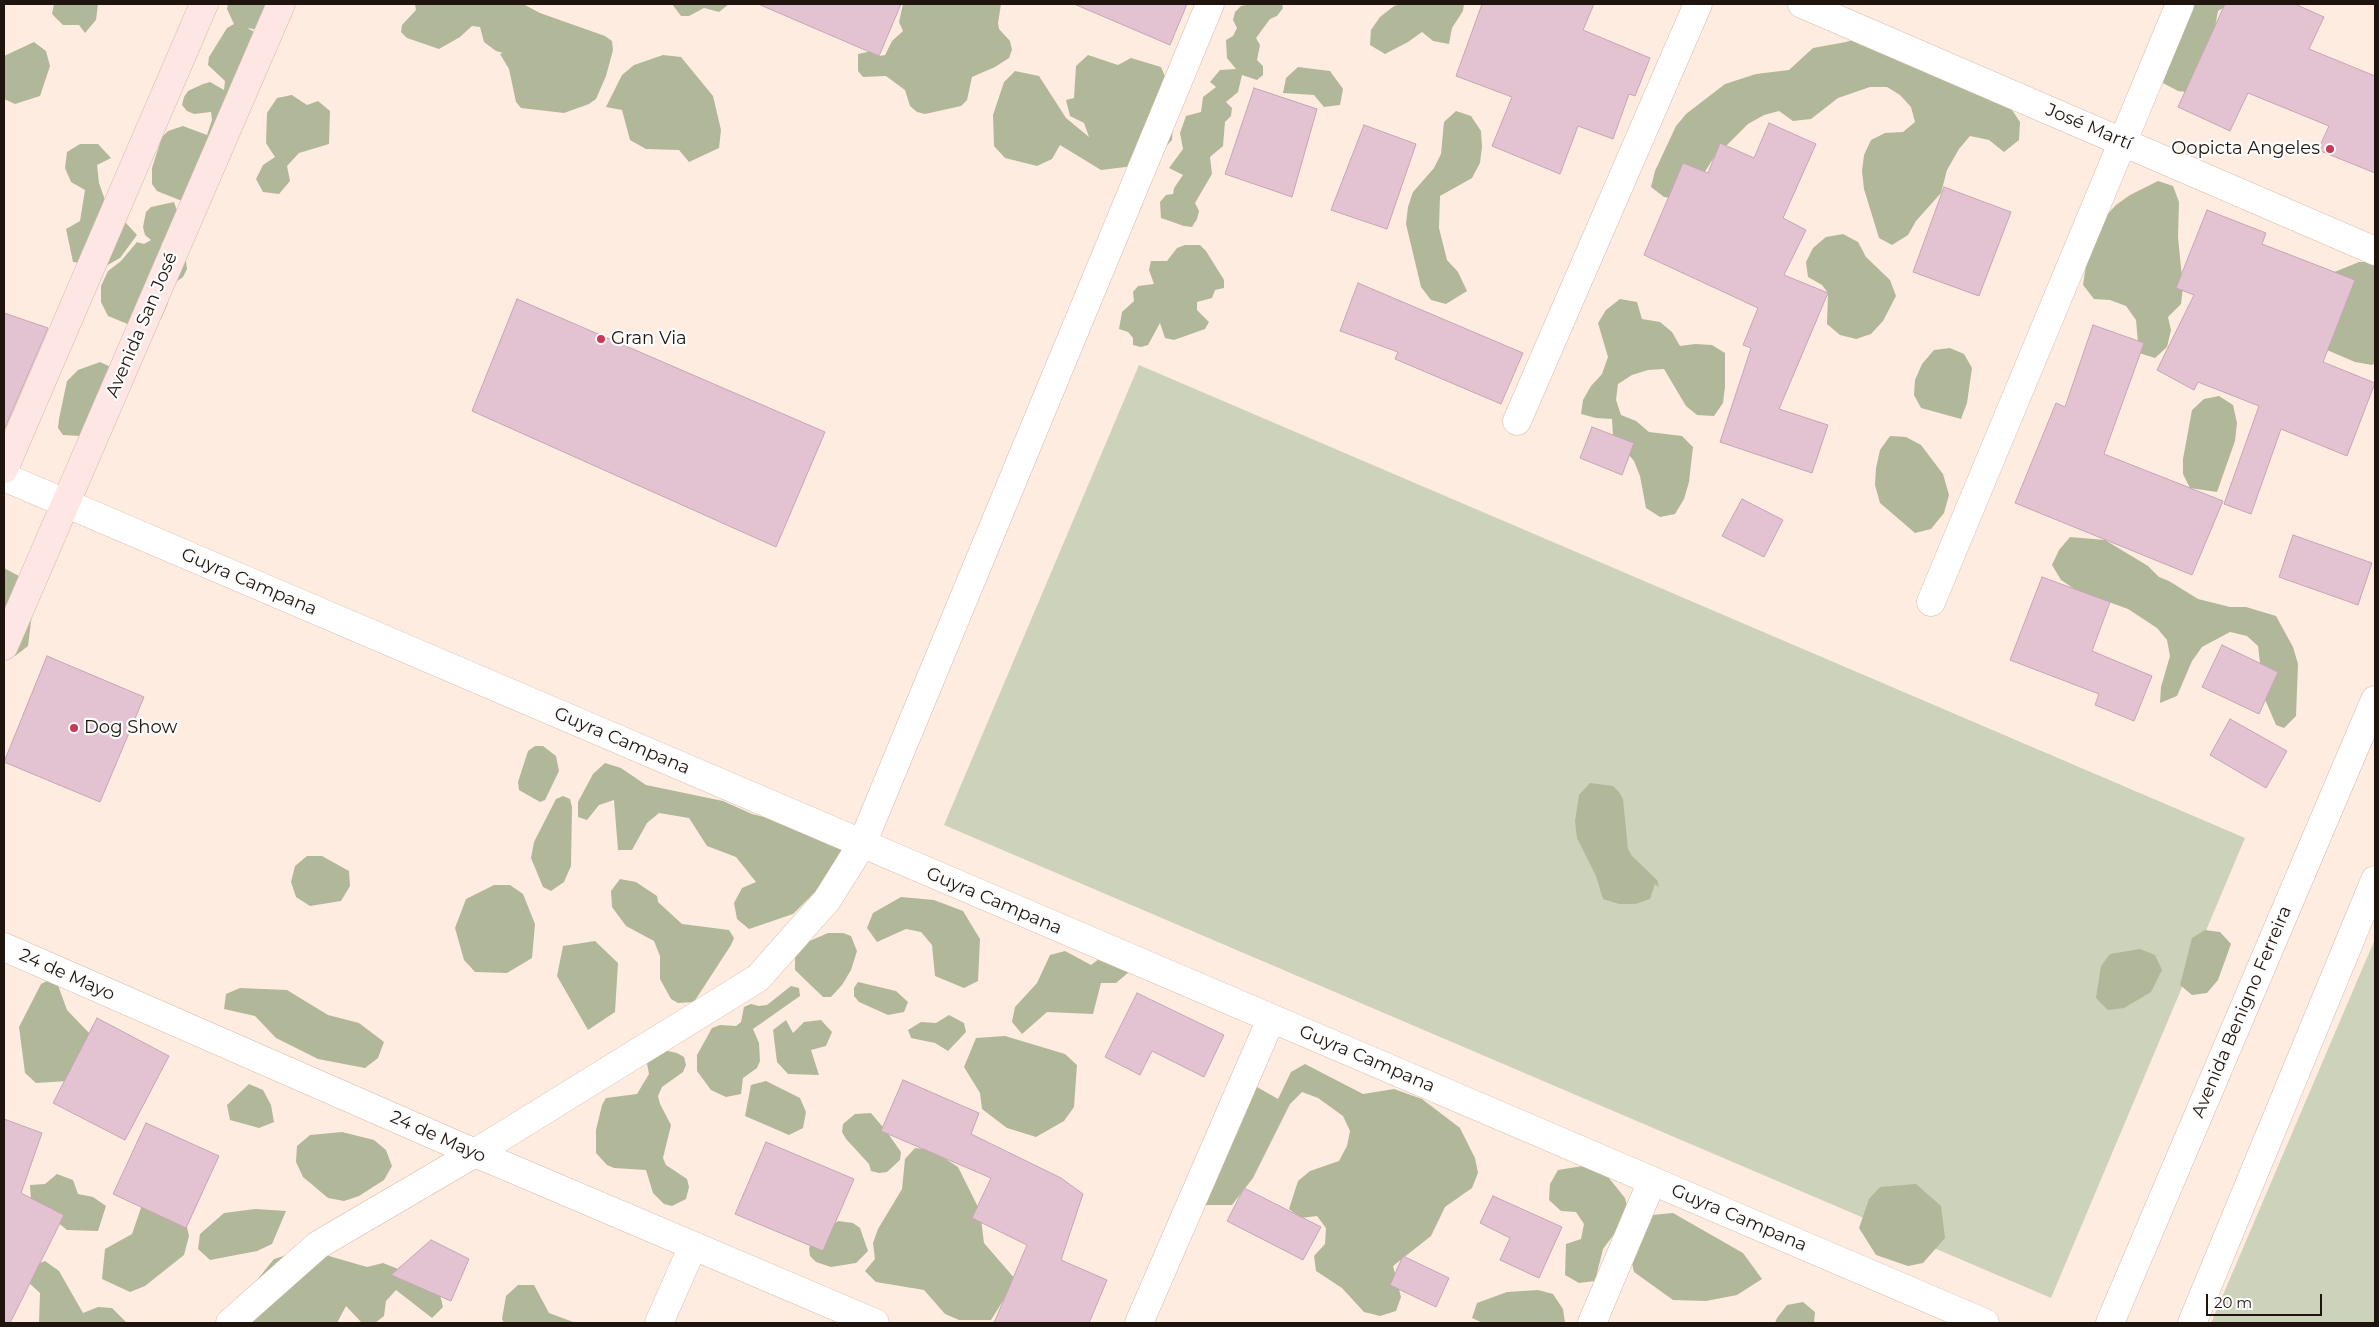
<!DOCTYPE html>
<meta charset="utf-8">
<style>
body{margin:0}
#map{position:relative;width:2379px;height:1327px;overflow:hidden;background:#feece0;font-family:Montserrat,sans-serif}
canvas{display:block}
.frame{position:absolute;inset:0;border:5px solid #1f150e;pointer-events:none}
.scale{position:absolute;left:2206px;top:1294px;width:116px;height:22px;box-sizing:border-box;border:2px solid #1f150e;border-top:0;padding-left:6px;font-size:15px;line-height:18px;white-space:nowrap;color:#1f150e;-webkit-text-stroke:4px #fdfdfd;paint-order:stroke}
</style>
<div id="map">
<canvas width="2379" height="1327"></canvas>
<div class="frame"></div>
<div class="scale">20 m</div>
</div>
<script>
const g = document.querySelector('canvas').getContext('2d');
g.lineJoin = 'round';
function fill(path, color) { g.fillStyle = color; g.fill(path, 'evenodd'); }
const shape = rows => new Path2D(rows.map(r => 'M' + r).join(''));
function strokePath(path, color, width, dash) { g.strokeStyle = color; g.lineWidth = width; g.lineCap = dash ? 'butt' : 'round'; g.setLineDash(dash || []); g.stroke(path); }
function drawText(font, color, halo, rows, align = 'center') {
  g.font = font + ' Montserrat,sans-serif'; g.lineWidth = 4.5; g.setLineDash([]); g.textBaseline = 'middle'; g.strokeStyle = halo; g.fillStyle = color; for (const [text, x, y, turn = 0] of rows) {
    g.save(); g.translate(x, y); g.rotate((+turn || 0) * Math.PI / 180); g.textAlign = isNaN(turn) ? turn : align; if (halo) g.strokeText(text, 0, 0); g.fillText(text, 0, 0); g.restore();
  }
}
fill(shape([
 [1139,365,2245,838,2051,1298,944,825],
 [2375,939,2375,1323,2211,1323]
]), '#cdd2bb');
fill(shape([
 [54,4,98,4,96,20,85,33,79,25,63,25,52,14],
 [228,4,290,4,259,30,247,28,264,37,187,203,157,191,152,184,152,168,162,137,168,131,183,126,207,135,212,120,211,112,194,114,187,111,182,105,184,97,188,91,203,84,210,82,224,90,225,81,208,65,209,57,227,28,234,24,227,9],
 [415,4,523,4,540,13,605,36,612,41,613,50,606,76,596,99,589,104,564,113,521,108,516,102,509,69,500,54,503,53,496,51,484,42,480,27,472,26,460,37,439,49,407,38,401,32,402,25,416,10],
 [654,4,729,4,719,12,704,8,689,16,681,16,672,4],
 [903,4,1001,4,998,23,999,29,1010,41,1012,50,1009,58,995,67,972,77,967,100,961,106,925,114,917,112,910,106,905,90,886,76,863,77,858,71,858,54,872,51,879,56,885,55,892,41,903,31,899,22],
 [1251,4,1282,4,1283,8,1277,16,1270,19,1256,38,1260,45,1257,60,1263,66,1263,75,1257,80,1242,75,1238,92,1226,102,1232,108,1231,116,1225,122,1223,146,1210,157,1212,174,1195,203,1199,211,1197,219,1192,227,1184,226,1161,218,1160,202,1166,195,1173,194,1174,188,1183,175,1169,168,1183,149,1180,133,1186,116,1201,112,1203,97,1216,87,1210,82,1220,70,1236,69,1227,58,1226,40,1233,36,1237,28,1233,20,1235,12,1241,6],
 [1401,4,1464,4,1463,11,1452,28,1449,44,1433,41,1422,32,1408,42,1385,54,1370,45,1371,30,1380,17,1394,6],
 [2192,4,2230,4,2218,11,2215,27,2193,93,2178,91,2163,83,2164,68],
 [1862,37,2010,107,2020,122,2019,140,2004,152,1989,140,1970,136,1959,149,1947,170,1941,193,1916,221,1908,235,1892,245,1879,238,1864,189,1862,171,1864,155,1871,140,1885,133,1903,132,1915,122,1911,107,1900,95,1887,87,1870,87,1838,98,1811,119,1793,121,1779,111,1764,115,1748,124,1713,159,1694,189,1680,199,1664,197,1651,187,1655,171,1676,126,1686,114,1725,84,1756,74,1789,70,1813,48,1846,42],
 [34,42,46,51,50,66,40,96,15,104,4,99,4,56],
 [663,55,681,57,713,96,721,130,719,148,689,162,679,150,646,149,630,140,622,110,606,107,622,75,634,65],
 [1088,55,1118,65,1131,58,1161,67,1167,81,1173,124,1172,140,1150,164,1101,170,1060,145,1052,159,1037,166,1005,158,994,146,993,115,1004,82,1015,71,1039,76,1066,118,1089,137,1084,123,1070,116,1066,100,1074,98,1076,66],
 [1298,67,1330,71,1343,89,1340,105,1324,107,1314,95,1283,93,1286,78],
 [292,95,307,105,318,101,330,111,329,144,299,153,287,166,290,181,279,194,263,192,256,179,263,165,275,157,266,143,267,113,277,98],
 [1456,111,1471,116,1481,131,1482,147,1480,163,1472,178,1440,196,1439,228,1447,260,1458,272,1467,291,1446,304,1431,300,1421,287,1406,224,1408,207,1413,192,1434,168,1441,154,1444,122],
 [80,144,98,144,111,158,97,165,99,183,105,200,137,235,120,258,106,266,73,262,66,229,80,221,85,190,71,182,65,168,67,152],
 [2158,181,2173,186,2179,202,2178,237,2183,288,2181,304,2168,317,2171,330,2167,347,2155,358,2139,353,2136,320,2126,306,2110,300,2094,299,2083,285,2088,252,2102,220,2116,205,2130,195],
 [174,202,182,225,173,236,165,238,161,245,172,258,179,257,186,261,187,269,183,277,169,287,168,303,161,319,154,324,130,325,108,316,101,302,101,286,108,271,121,261,137,242,144,244,151,240,145,235,143,227,146,212,151,207],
 [1843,234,1858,242,1866,257,1890,280,1896,296,1883,321,1871,334,1856,339,1840,335,1827,324,1828,293,1822,285,1808,277,1806,262,1813,248,1826,237],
 [1185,245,1200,245,1206,251,1224,280,1224,288,1215,290,1212,298,1197,302,1197,310,1209,322,1205,329,1174,340,1165,338,1160,323,1148,345,1141,347,1133,345,1133,338,1128,332,1119,329,1122,312,1134,301,1133,292,1138,286,1154,284,1149,270,1151,261,1167,261,1177,248],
 [2359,262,2375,262,2375,363,2372,365,2355,362,2327,350,2327,275],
 [1620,299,1637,302,1642,319,1660,322,1672,332,1680,346,1695,344,1712,345,1725,353,1725,387,1723,403,1714,416,1697,415,1686,406,1664,369,1648,370,1632,375,1618,384,1616,400,1621,415,1636,421,1649,432,1682,436,1693,447,1689,482,1684,499,1675,514,1660,517,1646,508,1640,476,1634,461,1613,436,1612,419,1596,418,1581,414,1583,400,1591,386,1602,374,1608,357,1598,323,1606,310],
 [1950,348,1964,354,1972,368,1967,403,1961,419,1921,408,1914,395,1915,380,1922,364,1934,350],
 [100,362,115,369,80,436,63,435,58,428,59,419,67,381,78,370],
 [2219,396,2233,405,2237,423,2235,441,2217,492,2190,488,2183,474,2183,459,2192,410,2204,399],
 [1890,436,1906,437,1921,445,1943,474,1949,495,1944,513,1931,529,1915,533,1880,503,1875,485,1876,468,1880,450],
 [2070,537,2105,540,2148,566,2159,577,2169,581,2198,599,2230,607,2246,607,2276,616,2293,647,2298,664,2296,716,2284,728,2276,725,2264,697,2258,646,2247,636,2230,632,2202,647,2192,661,2177,696,2160,703,2161,687,2170,656,2167,640,2157,628,2128,609,2076,590,2061,580,2052,565,2059,550],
 [4,568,19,576,29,589,33,605,28,646,15,656,4,655],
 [535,746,543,746,556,756,559,771,545,800,540,802,519,790,518,782,528,751],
 [605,763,621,768,646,785,723,801,752,814,814,830,828,837,849,858,793,914,749,929,737,919,734,903,742,888,756,882,736,857,707,846,689,818,659,813,647,823,632,850,618,850,614,800,599,805,587,820,578,817,578,802,593,774],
 [1590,783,1613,786,1619,792,1623,799,1628,849,1632,856,1657,880,1659,887,1655,884,1650,899,1635,904,1619,904,1603,899,1596,876,1577,838,1575,821,1579,795],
 [563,796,570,799,572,807,571,866,564,882,551,891,543,887,531,858,534,842,556,799],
 [307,856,322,856,349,871,350,886,341,901,310,906,296,897,291,882,295,866],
 [620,879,636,882,657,896,658,902,682,924,729,930,734,938,731,945,694,1002,678,1003,671,999,660,979,660,956,654,941,626,926,612,907,611,891],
 [494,885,510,885,523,894,535,924,532,958,507,973,475,972,464,960,455,928,466,899],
 [901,897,934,900,963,911,980,939,978,981,964,988,935,976,932,945,921,932,906,929,877,942,867,928,873,913],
 [2205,930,2220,932,2231,944,2218,980,2207,993,2192,995,2180,985,2192,938],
 [828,933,843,933,851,936,857,951,851,970,842,985,831,997,823,997,795,970,795,954,805,943],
 [595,941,618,963,615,1012,588,1030,557,976,563,946],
 [1116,946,1135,967,1116,983,1101,983,1093,1014,1047,1012,1022,1034,1012,1022,1015,1007,1037,983,1050,955,1065,951,1091,965],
 [2140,949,2155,955,2162,970,2151,992,2124,1008,2108,1010,2096,998,2101,966,2110,954],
 [55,977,67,1010,90,1034,68,1081,36,1083,25,1073,19,1027,41,984],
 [858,982,896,991,908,1002,904,1012,888,1015,859,1002,854,996,854,988],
 [791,986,799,988,800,996,753,1029,759,1043,760,1061,757,1068,743,1078,741,1094,726,1097,711,1090,697,1071,697,1055,712,1028,720,1025,736,1026,741,1022,744,1007,751,1004,759,1006,767,1005],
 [240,988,287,990,328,1015,359,1023,384,1042,378,1058,365,1068,318,1059,276,1038,255,1016,224,1009,226,994],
 [949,1015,964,1023,966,1032,948,1051,935,1043,911,1038,908,1030,921,1022,936,1023],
 [786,1020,793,1033,804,1022,821,1020,832,1032,826,1046,811,1050,819,1075,788,1074,777,1062,773,1030],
 [1005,1036,1065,1054,1077,1065,1074,1107,1064,1121,1036,1137,1007,1128,982,1109,980,1093,964,1067,976,1038],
 [654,1048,677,1053,684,1057,686,1065,683,1072,662,1087,658,1096,660,1104,671,1125,663,1158,666,1165,687,1179,689,1187,686,1199,672,1206,664,1204,653,1193,646,1170,614,1168,607,1165,596,1153,596,1130,602,1105,606,1098,637,1094,649,1074,646,1058],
 [1305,1064,1363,1094,1394,1089,1422,1099,1460,1128,1475,1158,1478,1173,1472,1188,1445,1207,1431,1236,1393,1266,1401,1297,1396,1311,1380,1316,1364,1312,1342,1288,1316,1271,1314,1256,1325,1244,1326,1228,1317,1216,1301,1218,1289,1209,1298,1181,1310,1171,1339,1161,1347,1146,1350,1131,1343,1116,1318,1098,1302,1092,1290,1104,1253,1178,1232,1205,1201,1205,1250,1083,1278,1099,1291,1072],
 [766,1081,800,1098,806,1112,803,1128,789,1135,745,1116,751,1085],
 [249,1084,263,1090,271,1105,274,1122,259,1128,230,1120,227,1105],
 [871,1113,887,1132,901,1152,900,1160,887,1172,879,1173,871,1171,869,1164,846,1139,842,1132,843,1124,855,1114],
 [342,1132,374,1140,386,1150,392,1166,384,1180,359,1196,344,1201,328,1198,303,1177,296,1162,297,1146,310,1135],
 [915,1148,932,1150,958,1167,980,1211,984,1243,1016,1280,991,1320,959,1320,945,1314,924,1290,876,1282,865,1271,875,1259,873,1243,878,1229,902,1189,905,1159],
 [1589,1165,1604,1172,1625,1198,1629,1214,1603,1249,1595,1281,1579,1283,1565,1275,1566,1244,1581,1239,1584,1224,1576,1212,1561,1211,1549,1200,1550,1184,1558,1170],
 [57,1174,73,1180,78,1194,93,1197,106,1206,98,1231,67,1230,31,1200,30,1185,45,1184],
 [1916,1184,1941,1206,1945,1238,1923,1263,1908,1266,1876,1255,1859,1228,1869,1199,1880,1187],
 [142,1205,182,1205,189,1236,184,1255,145,1286,130,1292,102,1279,105,1249,132,1234],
 [255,1209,286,1211,272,1244,257,1251,210,1260,198,1249,200,1234,224,1213],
 [1673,1213,1743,1253,1762,1279,1737,1295,1706,1301,1673,1300,1634,1272,1627,1242,1641,1216],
 [838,1221,853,1223,860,1228,868,1251,856,1263,831,1267,816,1262,810,1256,809,1248,813,1241],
 [290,1254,322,1254,367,1267,383,1263,428,1281,439,1291,443,1307,432,1318,396,1290,386,1301,384,1316,375,1323,362,1323,346,1306,337,1323,222,1323,274,1259],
 [45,1261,59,1271,83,1313,98,1307,112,1308,127,1323,39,1323,40,1293,28,1282,30,1267],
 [518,1285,534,1285,549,1313,576,1323,504,1323,502,1319,506,1296],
 [1538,1290,1553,1294,1563,1309,1565,1323,1483,1323,1472,1318,1477,1303,1507,1292],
 [1803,1302,1815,1312,1814,1323,1775,1323,1777,1318,1787,1305]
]), '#b1b899');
const building = shape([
 [758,4,901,4,879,56,758,4],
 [1074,4,1187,4,1170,45,1074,4],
 [1482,4,1594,4,1583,30,1650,58,1635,96,1629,94,1613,139,1578,126,1560,174,1492,146,1512,97,1456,76,1482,4],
 [2225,4,2295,4,2324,17,2309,49,2375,76,2375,173,2318,150,2329,126,2248,93,2230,131,2178,107,2225,4],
 [1254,88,1317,109,1292,197,1225,174,1254,88],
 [1769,123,1816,144,1783,218,1806,230,1784,275,1828,293,1779,409,1828,425,1812,473,1720,442,1751,348,1743,345,1758,308,1644,255,1683,163,1708,173,1720,143,1754,158,1769,123],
 [1364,125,1416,144,1387,229,1331,210,1364,125],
 [1944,187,2011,212,1979,296,1913,272,1944,187],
 [2207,210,2266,233,2262,244,2355,280,2323,362,2375,383,2347,456,2281,429,2251,514,2224,504,2259,406,2198,382,2194,390,2157,370,2194,295,2176,288,2207,210],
 [1358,283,1523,353,1501,404,1395,359,1398,352,1340,331,1358,283],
 [517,299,825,432,776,547,472,411,517,299],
 [4,313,48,328,4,430,4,313],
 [2093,325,2144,343,2104,454,2223,501,2192,575,2015,503,2056,403,2065,407,2093,325],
 [1592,427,1634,443,1622,475,1580,458,1592,427],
 [1742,499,1783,520,1764,557,1722,536,1742,499],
 [2293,535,2372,563,2358,605,2279,577,2293,535],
 [2042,577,2110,602,2092,651,2152,676,2134,721,2095,705,2099,694,2010,660,2042,577],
 [2222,645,2278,672,2259,714,2202,687,2222,645],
 [47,656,144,697,100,802,4,762,47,656],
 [2230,719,2287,751,2266,788,2210,755,2230,719],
 [1137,993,1224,1035,1204,1077,1152,1051,1140,1075,1105,1057,1137,993],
 [97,1018,169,1056,125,1140,53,1103,97,1018],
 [903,1080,979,1113,971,1134,1061,1178,1083,1194,1061,1260,1107,1280,1089,1323,994,1323,1027,1245,972,1218,991,1178,881,1131,903,1080],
 [4,1119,42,1133,21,1193,64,1215,10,1323,4,1323,4,1119],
 [146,1123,219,1156,186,1228,113,1194,146,1123],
 [766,1142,854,1179,823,1251,735,1214,766,1142],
 [1244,1188,1321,1227,1303,1260,1227,1221,1244,1188],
 [1493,1196,1562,1227,1539,1278,1500,1260,1510,1238,1480,1223,1493,1196],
 [431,1240,469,1259,451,1301,391,1275,431,1240],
 [1403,1256,1449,1278,1436,1307,1390,1285,1403,1256]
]);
fill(building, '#e3c2d1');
strokePath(building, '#c6a6b4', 1);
const street = shape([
 [1802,4,2375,251],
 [1517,421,1698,4],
 [4,477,1985,1323],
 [1931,602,2180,4],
 [4,947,475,1153,875,1323],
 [230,1323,318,1245,475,1153,758,978,827,900,862,844,1210,4],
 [659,1323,693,1246],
 [1139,1323,1271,1019],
 [1592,1323,1652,1181],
 [2110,1323,2375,700],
 [2192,1323,2375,880]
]);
const secondary = shape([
 [4,469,204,4],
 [4,646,281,4]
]);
strokePath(street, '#d6baa7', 29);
strokePath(secondary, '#d6baa7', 29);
strokePath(street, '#fff', 28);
strokePath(secondary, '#fde6e3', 28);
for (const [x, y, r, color] of [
 [2330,149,5,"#c93957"],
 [601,339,5,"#c93957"],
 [74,728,5,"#c93957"]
]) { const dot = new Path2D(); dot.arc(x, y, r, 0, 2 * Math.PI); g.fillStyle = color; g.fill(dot); strokePath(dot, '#fdfdfd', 2); }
drawText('18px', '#1f150e', '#fdfdfd', [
 ["José Martí",2089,127,23],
 ["Avenida San José",142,325,-67],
 ["Guyra Campana",249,582,23],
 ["Guyra Campana",622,741,23],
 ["Guyra Campana",994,901,23],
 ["24 de Mayo",67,975,24],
 ["Avenida Benigno Ferreira",2242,1012,-67],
 ["Guyra Campana",1367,1059,23],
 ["24 de Mayo",438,1137,24],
 ["Guyra Campana",1739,1218,23]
]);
drawText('18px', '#1f150e', '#fdfdfd', [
 ["Oopicta Angeles",2320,149,"right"],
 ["Gran Via",611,339],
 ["Dog Show",84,728]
], 'left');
</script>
